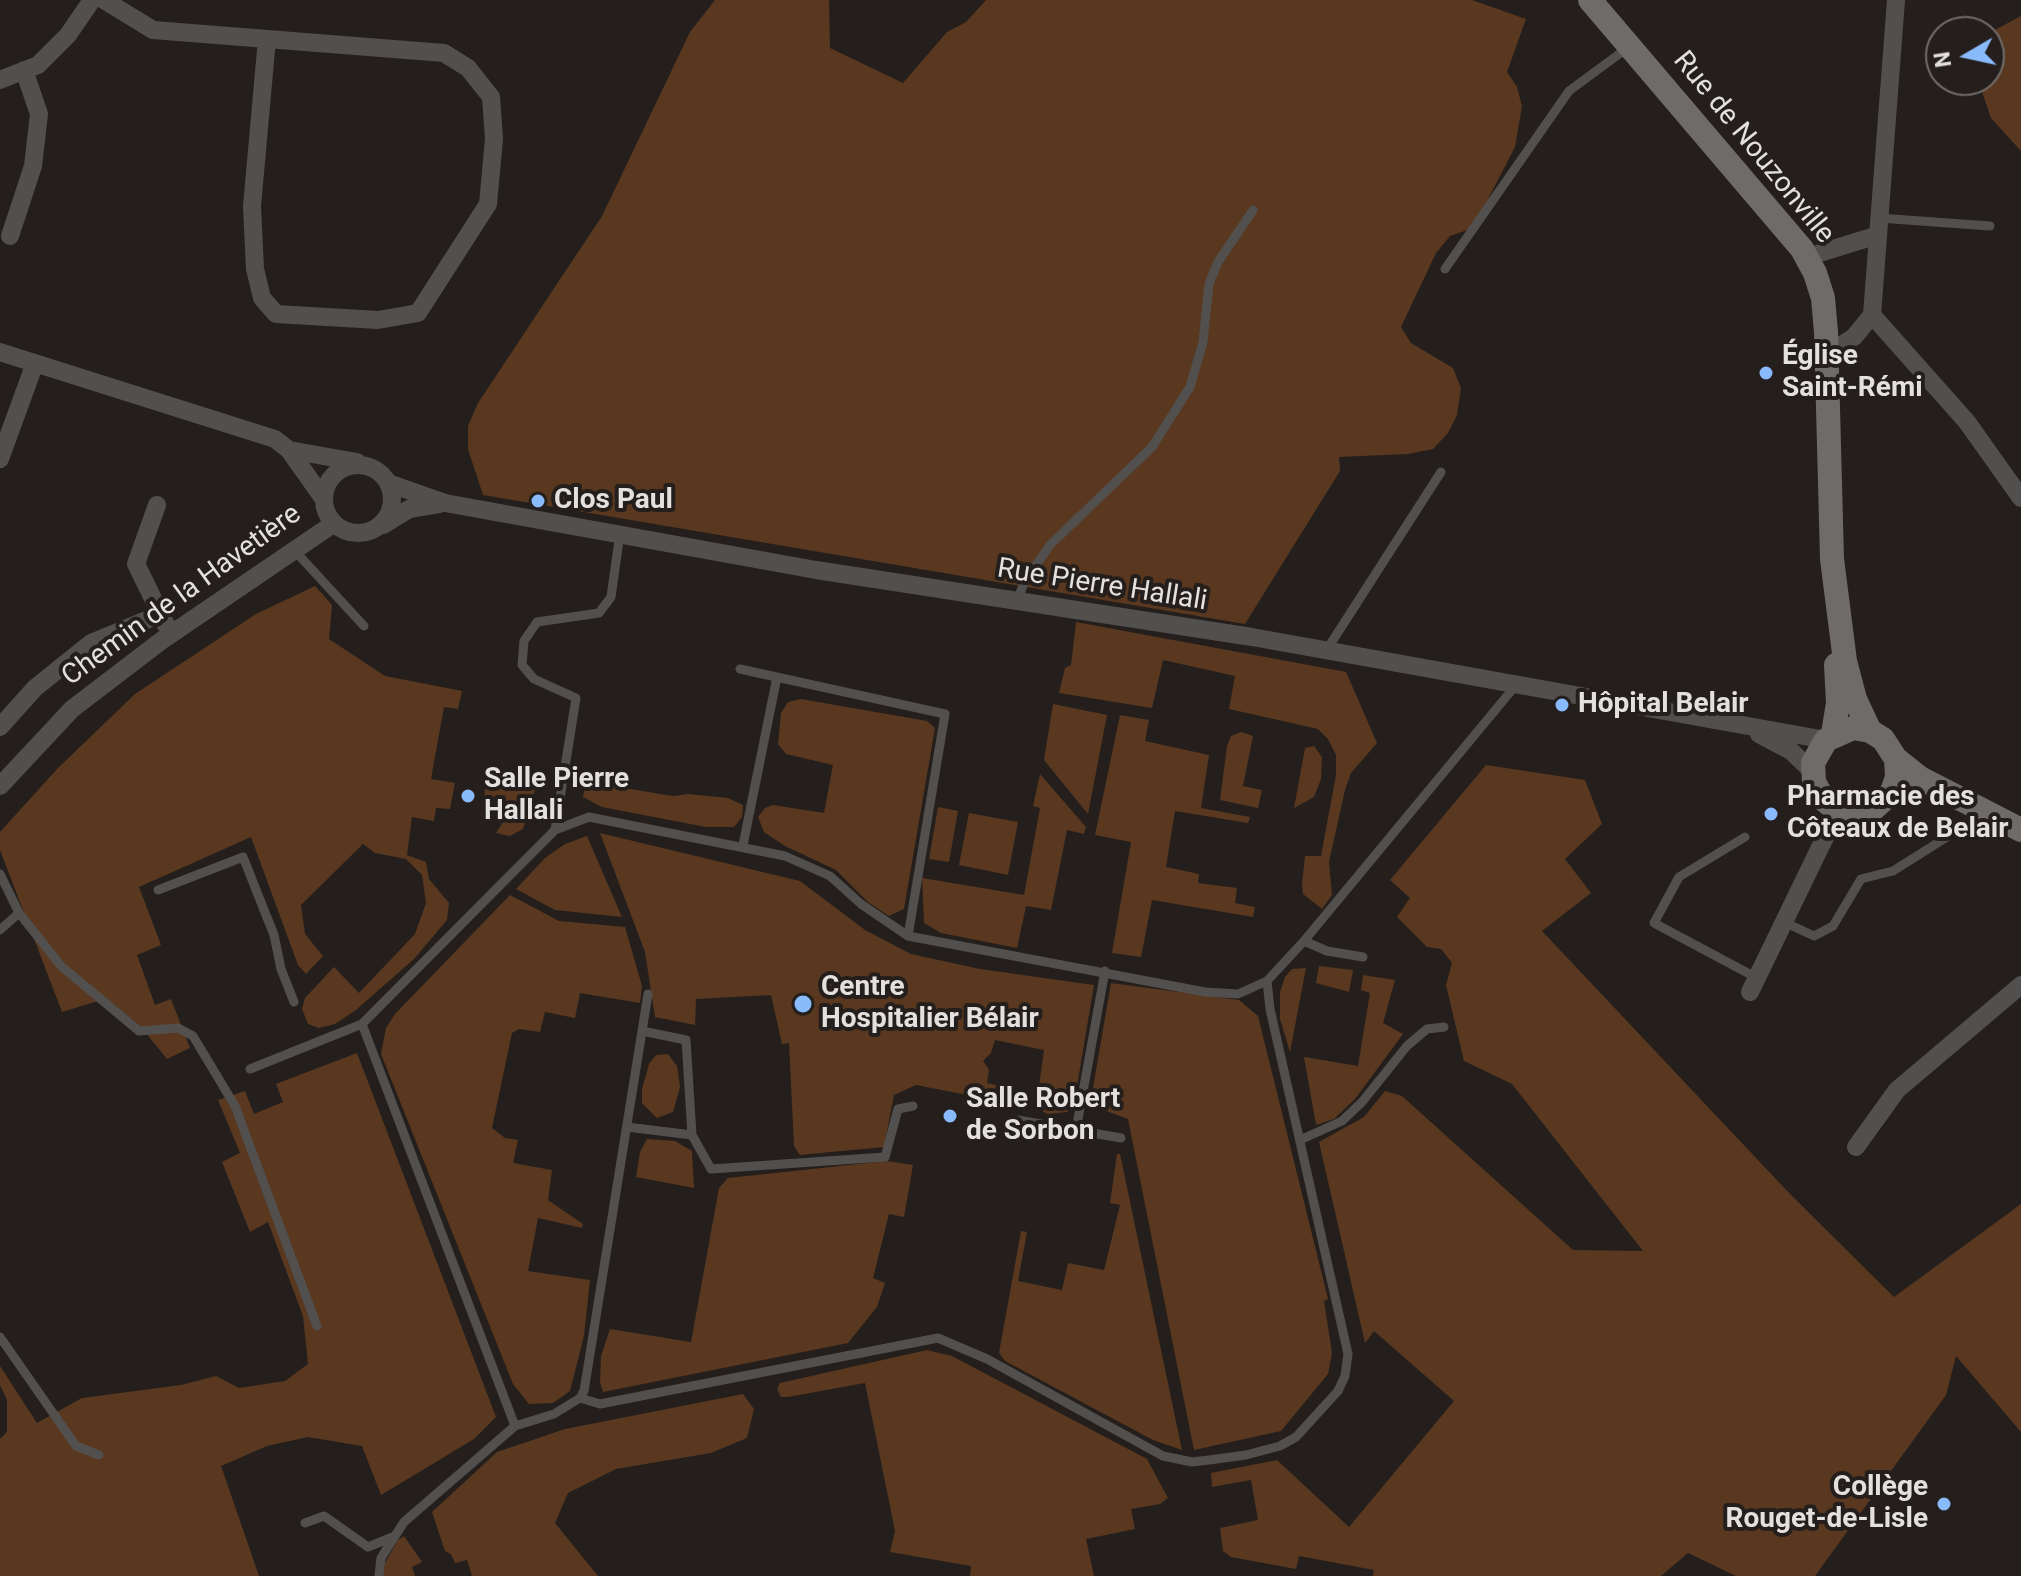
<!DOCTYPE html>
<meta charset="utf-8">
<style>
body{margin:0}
#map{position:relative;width:2021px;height:1576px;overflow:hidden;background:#241f1c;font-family:Roboto,sans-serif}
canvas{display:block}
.north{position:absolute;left:1925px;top:16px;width:80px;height:80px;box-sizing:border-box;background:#241f1c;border:2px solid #706c6a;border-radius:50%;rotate:261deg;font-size:22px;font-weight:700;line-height:32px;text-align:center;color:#e3e0de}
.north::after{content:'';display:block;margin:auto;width:28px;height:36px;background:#88bafc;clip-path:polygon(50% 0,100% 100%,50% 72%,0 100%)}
</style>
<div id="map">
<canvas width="2021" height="1576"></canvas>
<div class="north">N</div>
</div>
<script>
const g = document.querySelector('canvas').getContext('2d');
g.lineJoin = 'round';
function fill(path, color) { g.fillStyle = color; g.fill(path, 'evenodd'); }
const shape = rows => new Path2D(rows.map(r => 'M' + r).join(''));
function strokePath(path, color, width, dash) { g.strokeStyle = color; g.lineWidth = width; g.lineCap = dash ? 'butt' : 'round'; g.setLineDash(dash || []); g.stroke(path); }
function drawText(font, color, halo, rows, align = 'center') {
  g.font = font + ' Roboto,sans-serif'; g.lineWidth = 8; g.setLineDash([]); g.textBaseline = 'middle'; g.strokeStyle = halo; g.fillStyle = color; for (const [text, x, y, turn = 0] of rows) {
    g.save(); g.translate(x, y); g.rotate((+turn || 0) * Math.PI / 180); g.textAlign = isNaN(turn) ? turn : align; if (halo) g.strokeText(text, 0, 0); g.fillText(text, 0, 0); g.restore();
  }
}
fill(shape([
 [715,0,829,0,830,48,903,83,947,32,966,22,986,0,1472,0,1526,19,1507,72,1517,87,1522,106,1515,147,1473,228,1450,236,1436,253,1401,327,1411,343,1453,368,1461,388,1457,415,1448,433,1433,449,1408,454,1339,457,1340,471,1245,624,483,495,468,449,468,426,478,403,602,216,690,32],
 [2021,16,2021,151,1991,118,1978,80,1989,80,1989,33],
 [315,586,332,605,329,639,385,676,462,691,458,709,444,707,431,779,455,783,450,809,436,808,434,821,412,817,407,855,426,862,429,879,449,903,447,920,414,959,356,1010,335,1024,319,1028,308,1024,302,1009,305,998,334,967,359,993,415,934,426,903,422,875,406,859,375,853,363,844,301,905,305,934,323,956,306,974,298,965,251,837,139,887,161,945,137,955,155,1005,171,999,190,1048,167,1059,141,1027,116,1006,98,1001,62,1012,0,850,0,832,57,769,135,694,256,614],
 [1076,622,1346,672,1377,743,1351,773,1345,790,1329,862,1332,895,1322,909,1303,894,1302,884,1305,856,1321,856,1336,775,1336,755,1328,739,1318,729,1229,709,1235,676,1163,660,1152,708,1059,693,1065,668,1071,665],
 [801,699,927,721,935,728,904,909,889,916,868,902,836,870,785,846,764,832,758,817,765,808,773,805,824,813,833,765,786,754,778,744,781,713,788,702],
 [1053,704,1107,715,1088,814,1044,760],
 [1120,715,1149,720,1145,741,1209,755,1201,808,1250,817,1248,823,1175,811,1166,867,1199,874,1198,883,1237,888,1235,903,1255,907,1253,917,1152,900,1141,957,1112,953,1131,842,1095,835],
 [1241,732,1253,736,1243,786,1262,790,1258,808,1220,800,1227,746,1231,736],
 [1314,746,1322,757,1321,779,1314,797,1294,808,1305,748],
 [1486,765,1585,780,1602,824,1565,859,1591,893,1542,931,1790,1194,1894,1297,2021,1204,2021,1432,1956,1356,1946,1395,1815,1576,1736,1576,1688,1553,1661,1576,1373,1576,1374,1570,1299,1556,1296,1569,1231,1557,1223,1551,1220,1528,1258,1520,1251,1480,1212,1487,1211,1473,1277,1460,1349,1527,1454,1401,1374,1331,1365,1343,1319,1142,1364,1117,1385,1091,1402,1096,1573,1250,1643,1251,1512,1084,1464,1061,1446,985,1452,963,1441,949,1427,947,1397,917,1410,898,1390,880],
 [1040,774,1086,827,1084,834,1067,830,1051,910,1026,906,1017,948,941,933,924,923,922,878,1024,895,1040,808,1033,806],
 [487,777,537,783,523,829,510,836,496,833,505,819,481,815],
 [594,777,600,778,599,784,673,796,688,794,728,798,743,805,742,817,734,827,706,827,602,807,583,797,586,780],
 [938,807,958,811,949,862,929,859],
 [969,813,1018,822,1008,875,959,865],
 [600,833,800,881,865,930,911,954,980,969,1094,985,1074,1104,1067,1112,1048,1114,1036,1108,1044,1050,995,1040,991,1053,983,1061,989,1070,987,1083,996,1085,993,1100,916,1085,894,1095,884,1147,800,1155,794,1146,789,1043,782,1044,771,995,696,999,695,1025,655,1017,645,952],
 [587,836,622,917,555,910,516,889,545,858,565,844],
 [510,895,559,921,625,927,642,986,640,1003,580,993,575,1018,545,1012,540,1032,519,1029,512,1033,492,1128,505,1138,518,1140,513,1163,552,1170,548,1200,583,1224,582,1228,538,1218,528,1271,590,1280,584,1336,570,1391,553,1403,529,1404,513,1384,381,1054,386,1028,395,1014],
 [1319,966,1353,970,1349,992,1316,983],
 [1306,968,1290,1052,1280,1019,1280,992,1285,977,1292,969],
 [1363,975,1395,980,1383,1023,1403,1034,1355,1099,1334,1119,1316,1125,1304,1057,1358,1066,1370,993,1361,990],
 [1111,983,1239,1000,1258,1016,1328,1299,1324,1301,1332,1353,1328,1374,1281,1431,1194,1450,1128,1119,1090,1105],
 [357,1053,496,1417,474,1439,381,1495,362,1446,308,1437,267,1446,221,1466,259,1576,0,1576,0,1439,7,1432,7,1400,0,1385,0,1366,37,1423,82,1398,181,1385,216,1376,239,1388,285,1381,308,1364,303,1316,268,1222,250,1232,222,1162,240,1153,218,1100,245,1091,254,1114,283,1102,276,1084],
 [668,1054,677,1066,680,1087,673,1112,657,1118,642,1103,642,1089,649,1064,656,1055],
 [647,1139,675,1141,692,1151,694,1188,636,1177,640,1152],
 [1117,1154,1120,1154,1182,1450,1153,1440,1005,1361,999,1353,1021,1231,1027,1232,1018,1281,1062,1290,1068,1263,1104,1270,1120,1205,1110,1203],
 [887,1161,913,1165,904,1217,889,1214,873,1278,885,1283,877,1307,848,1343,603,1392,600,1382,601,1356,610,1329,691,1342,719,1188,728,1178],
 [927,1350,952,1356,1147,1459,1168,1498,1160,1504,1131,1509,1135,1529,1086,1539,1094,1576,970,1576,971,1566,890,1552,895,1531,865,1383,788,1397,781,1397,777,1389,780,1383],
 [743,1394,754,1409,747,1438,711,1453,616,1469,568,1493,555,1523,598,1576,472,1576,467,1560,455,1563,451,1554,445,1551,432,1512,497,1452,565,1429],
 [404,1536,422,1562,412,1567,415,1576,383,1576,385,1563,398,1540]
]), '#59381f');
strokePath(shape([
 [1879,218,1990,226],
 [1445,269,1569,91,1630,46],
 [294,550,364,626],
 [1017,601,1024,583,1050,545,1152,447,1190,387,1203,342,1209,284,1218,262,1253,210],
 [1326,651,1441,472],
 [740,669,945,714,908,936],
 [555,830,576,698,534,679,522,665,524,641,537,622,599,613,611,597,620,533],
 [1745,837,1679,877,1654,923,1757,978],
 [743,845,777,677],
 [0,874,19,913,0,930],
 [158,890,243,857,274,935,281,969,294,1002],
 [19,913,61,966,139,1031,178,1028,193,1036,235,1106,317,1326],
 [1784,922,1814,936,1833,926,1861,879,1893,871,1947,837],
 [1304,941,1327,951,1363,957],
 [362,1024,515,1426,404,1522,381,1558,379,1576],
 [250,1069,362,1024,555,830,589,817,785,856,830,876,861,904,908,936,1205,992,1238,994,1267,981,1304,941,1516,685],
 [1018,1120,1121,1138],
 [627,1127,692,1135,686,1040,642,1031],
 [1076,1130,1105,971],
 [692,1135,711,1169,885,1157,898,1109,913,1106],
 [1300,1140,1342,1121,1362,1102,1407,1046,1427,1029,1444,1027],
 [0,1337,76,1446,99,1455],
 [580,1398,600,1404,938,1338,987,1359,1163,1456,1192,1462,1209,1460,1246,1455,1280,1446,1296,1437,1338,1391,1345,1376,1348,1354,1270,1009,1267,981],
 [515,1426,554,1414,580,1398,584,1391,648,994],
 [305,1523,324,1516,368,1547,395,1536]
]), '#52504e', 9);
strokePath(shape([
 [104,0,153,30,267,39,444,53,468,68,491,97,494,139,488,204,418,313,378,320,276,314,262,298,255,269,252,206,267,39],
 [0,80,38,65,68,35,92,0],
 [10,236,33,166,39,114,24,70],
 [1807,257,1878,235],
 [1872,315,1967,422,2021,498],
 [0,352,275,439,289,450,323,498],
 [1827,354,1854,337,1872,315,1896,0],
 [289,450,357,462],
 [0,459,35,363],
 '324 499a34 34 0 1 1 68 0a34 34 0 1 1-68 0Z',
 [388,483,445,503,816,570,1252,637,1826,740],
 [157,505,136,564,166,625],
 [383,525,409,509,439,504],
 [0,727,35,688,91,643,161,614],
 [1759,734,1791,751,1814,773],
 [0,786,72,709,161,641,333,524],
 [1750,992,1828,831],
 [1856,1147,1897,1090,2021,985]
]), '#52504e', 18);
strokePath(shape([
 [1590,0,1802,249,1815,273,1823,298,1826,332,1832,559,1845,661,1855,699,1870,731],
 [1833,734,1838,703,1836,665],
 [1896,759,1897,777,1892,792,1871,811,1852,814,1835,809,1824,800,1814,782,1813,763,1826,740,1853,728,1870,731,1883,739,1896,759,1920,778,2021,830]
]), '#6f6b68', 24);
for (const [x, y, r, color] of [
 [1766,373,8,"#88bafc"],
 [538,501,8,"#88bafc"],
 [1562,705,8,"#88bafc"],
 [468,796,8,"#88bafc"],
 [1771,814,8,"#88bafc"],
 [803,1004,10,"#88bafc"],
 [950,1116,8,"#88bafc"],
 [1944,1504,8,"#88bafc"]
]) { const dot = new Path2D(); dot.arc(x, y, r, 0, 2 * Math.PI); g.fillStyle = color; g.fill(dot); strokePath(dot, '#241f1c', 3); }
drawText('28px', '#e3e0de', '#241f1c', [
 ["Rue de Nouzonville",1753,148,51],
 ["Rue Pierre Hallali",1102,586,9],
 ["Chemin de la Havetière",182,596,-36]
]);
drawText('bold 28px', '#e3e0de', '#241f1c', [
 ["Église",1782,357],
 ["Saint-Rémi",1782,389],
 ["Clos Paul",554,501],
 ["Hôpital Belair",1578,705],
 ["Salle Pierre",484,780],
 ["Hallali",484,812],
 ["Pharmacie des",1787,798],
 ["Côteaux de Belair",1787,830],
 ["Centre",821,988],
 ["Hospitalier Bélair",821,1020],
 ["Salle Robert",966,1100],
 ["de Sorbon",966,1132],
 ["Collège",1928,1488,"right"],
 ["Rouget-de-Lisle",1928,1520,"right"]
], 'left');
</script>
